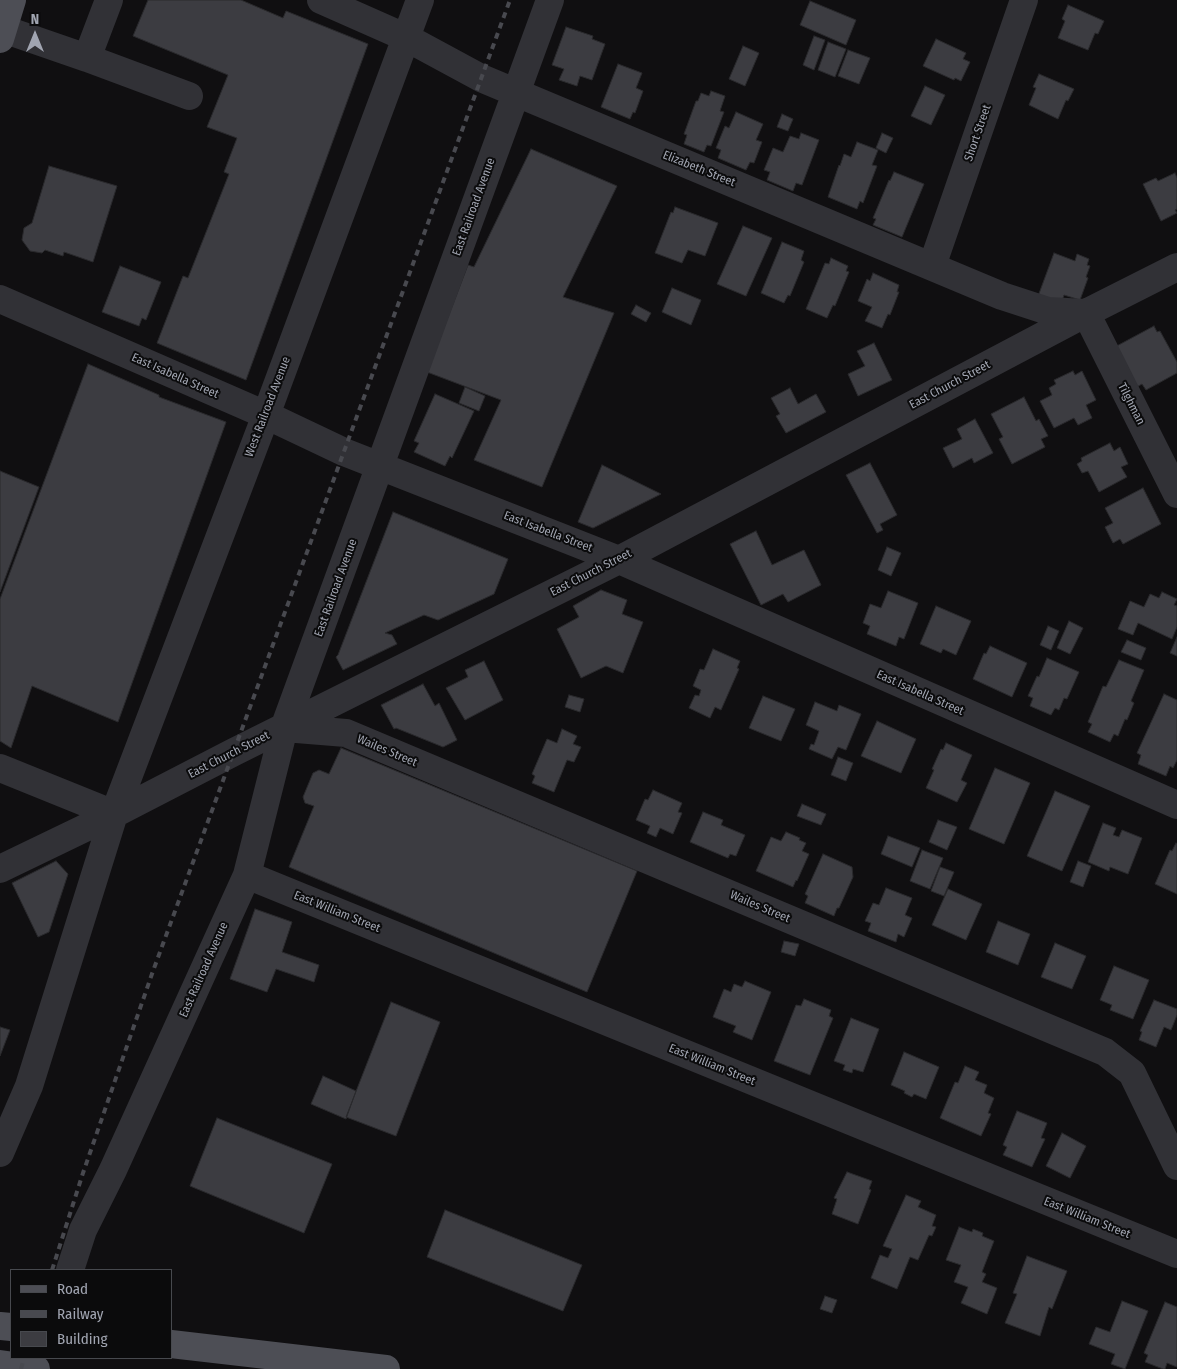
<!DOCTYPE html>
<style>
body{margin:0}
#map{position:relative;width:1177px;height:1369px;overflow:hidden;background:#100f11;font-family:"Fira Sans Condensed",sans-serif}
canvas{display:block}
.legend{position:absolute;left:10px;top:1269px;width:162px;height:90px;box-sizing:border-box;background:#0b0b0c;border:1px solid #47494e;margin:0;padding:6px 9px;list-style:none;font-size:15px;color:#a1a5b1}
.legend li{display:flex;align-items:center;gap:10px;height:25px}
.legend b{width:25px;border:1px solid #47494e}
.north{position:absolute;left:10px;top:10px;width:50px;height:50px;-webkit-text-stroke:4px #0b0b0c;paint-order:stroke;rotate:0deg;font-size:14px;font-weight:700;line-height:20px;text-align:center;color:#a1a5b1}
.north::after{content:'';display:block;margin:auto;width:18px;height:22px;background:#a1a5b1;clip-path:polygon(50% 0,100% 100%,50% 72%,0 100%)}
</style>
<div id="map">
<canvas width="1177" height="1369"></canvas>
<ul class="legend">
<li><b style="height:6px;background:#4d4e55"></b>Road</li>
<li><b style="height:6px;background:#48494f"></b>Railway</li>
<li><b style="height:14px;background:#3c3c41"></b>Building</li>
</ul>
<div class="north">N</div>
</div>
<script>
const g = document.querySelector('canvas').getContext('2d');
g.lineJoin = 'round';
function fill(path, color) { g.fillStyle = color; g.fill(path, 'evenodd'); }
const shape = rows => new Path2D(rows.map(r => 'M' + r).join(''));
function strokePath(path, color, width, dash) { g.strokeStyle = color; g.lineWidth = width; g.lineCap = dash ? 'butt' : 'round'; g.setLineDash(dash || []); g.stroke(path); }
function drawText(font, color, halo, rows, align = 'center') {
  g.font = font + ' "Fira Sans Condensed",sans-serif'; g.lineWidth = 4; g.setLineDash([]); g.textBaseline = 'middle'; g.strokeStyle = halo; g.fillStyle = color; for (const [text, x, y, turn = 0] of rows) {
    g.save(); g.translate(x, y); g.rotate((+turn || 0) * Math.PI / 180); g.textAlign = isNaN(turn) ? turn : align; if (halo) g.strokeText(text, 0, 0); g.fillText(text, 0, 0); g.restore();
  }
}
const building = shape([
 [148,0,241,0,283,18,286,11,368,44,246,380,157,343,183,276,188,278,229,174,224,172,237,138,207,127,228,75,133,36,148,0],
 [810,1,856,20,846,45,800,25,810,1],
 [1068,5,1104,21,1098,34,1095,33,1088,50,1058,38,1065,21,1062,19,1068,5],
 [566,27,593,36,592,39,605,44,592,80,580,76,577,86,559,80,564,69,552,65,566,27],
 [814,36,825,40,814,70,803,65,814,36],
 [936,39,966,53,963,59,970,62,961,81,955,78,954,80,923,66,936,39],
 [828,42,846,49,835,77,818,70,828,42],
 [743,46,759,53,745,86,729,79,743,46],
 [848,50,870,58,859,84,838,76,848,50],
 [618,64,642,73,636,88,643,91,635,113,633,112,630,119,601,107,618,64],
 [1039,74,1074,89,1068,101,1066,100,1058,119,1029,105,1036,88,1033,87,1039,74],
 [925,86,945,95,931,125,911,116,925,86],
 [711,91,725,96,720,111,724,112,711,146,707,145,704,152,684,144,687,135,684,134,696,101,698,101,701,93,709,96,711,91],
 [736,112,763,124,756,140,762,142,754,163,750,162,746,170,718,158,721,150,716,148,725,126,729,128,736,112],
 [782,114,793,119,788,131,777,127,782,114],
 [801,133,819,140,802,185,796,183,793,191,767,180,770,172,764,170,773,148,783,152,790,136,799,139,801,133],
 [882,133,893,138,886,153,876,148,882,133],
 [857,142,878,150,872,165,877,166,863,203,860,201,857,209,828,197,839,165,840,166,844,154,851,157,857,142],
 [531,149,617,186,563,297,614,313,542,487,474,460,501,400,427,372,468,265,474,267,531,149],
 [49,166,117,186,93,262,64,252,63,256,45,250,42,253,30,251,22,240,24,228,32,223,49,166],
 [894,172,924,184,902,237,873,225,876,219,873,218,889,180,890,181,894,172],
 [1175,173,1177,178,1177,209,1175,210,1177,213,1161,221,1143,184,1156,178,1158,181,1175,173],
 [675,207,718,223,705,256,688,250,682,263,655,253,671,212,673,213,675,207],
 [743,226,772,238,746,296,717,284,743,226],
 [782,242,804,251,801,260,804,262,790,296,788,295,784,303,761,293,782,242],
 [1054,253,1075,261,1077,254,1089,259,1087,265,1090,266,1086,277,1088,278,1080,300,1064,295,1060,307,1037,299,1054,253],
 [831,258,848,266,846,271,849,272,835,306,833,305,827,318,806,309,825,263,829,264,831,258],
 [120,266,161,282,146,320,142,318,139,326,102,312,120,266],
 [873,273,899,285,897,292,899,292,890,315,888,314,882,328,865,321,872,307,858,301,867,279,870,281,873,273],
 [672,288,701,300,691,325,662,312,672,288],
 [636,305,651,313,646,322,631,314,636,305],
 [1154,326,1157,332,1160,331,1177,362,1177,373,1146,390,1142,384,1135,388,1113,348,1154,326],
 [874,343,892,380,858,396,848,374,865,366,857,351,874,343],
 [88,364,159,395,159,397,226,422,118,722,32,686,11,748,0,741,0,599,88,364],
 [1073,371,1075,375,1082,371,1096,400,1086,405,1092,418,1078,425,1074,418,1054,428,1040,401,1052,395,1049,388,1056,384,1054,380,1073,371],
 [465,387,485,396,479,411,459,403,465,387],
 [790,388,798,404,816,394,826,412,786,433,776,416,780,414,771,398,790,388],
 [435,394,474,411,452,458,450,456,445,466,414,452,419,443,414,441,435,394],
 [1024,397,1036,421,1039,419,1048,436,1041,439,1045,447,1012,464,999,439,1003,437,991,414,1024,397],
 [975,419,993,453,974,463,972,458,953,468,943,448,962,439,957,429,975,419],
 [1110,443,1114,451,1120,447,1128,464,1121,467,1127,477,1099,492,1088,471,1082,473,1077,464,1082,461,1081,458,1110,443],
 [870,463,897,515,880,524,883,530,877,533,846,475,870,463],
 [602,465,661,494,593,528,578,522,602,465],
 [0,471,39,487,0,592,0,471],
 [1143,488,1161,524,1123,544,1120,539,1113,543,1105,527,1113,523,1105,508,1143,488],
 [393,512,508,559,494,594,438,620,424,615,385,633,392,635,397,644,343,670,336,657,338,655,393,512],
 [756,531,772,565,804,550,821,585,788,602,783,594,761,605,730,544,756,531],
 [887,547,901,553,891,576,878,570,887,547],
 [601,590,627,600,622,614,643,622,623,673,606,666,581,678,557,629,579,617,573,606,601,590],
 [888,591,918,603,904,639,899,637,896,646,867,634,870,626,863,623,870,604,881,608,888,591],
 [1162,592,1177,599,1174,605,1177,606,1177,627,1172,639,1138,623,1133,635,1118,629,1130,601,1144,607,1150,594,1159,598,1162,592],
 [936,606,971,621,956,655,943,649,941,653,920,644,936,606],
 [1069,621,1083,628,1070,654,1057,648,1069,621],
 [1048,626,1059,631,1051,650,1040,645,1048,626],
 [1177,637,1177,656,1170,653,1177,637],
 [1127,640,1146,648,1141,660,1121,652,1127,640],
 [990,646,1027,663,1012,697,973,679,984,653,986,654,990,646],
 [713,649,740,661,737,668,739,669,721,710,715,707,710,718,689,708,695,695,699,696,701,690,693,686,700,669,704,670,713,649],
 [1047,658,1079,672,1067,699,1064,698,1059,710,1055,708,1051,715,1030,706,1033,698,1028,696,1037,676,1039,677,1047,658],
 [1119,660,1144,670,1131,701,1134,703,1127,720,1125,719,1118,736,1114,734,1110,742,1088,732,1092,724,1088,722,1103,686,1106,687,1119,660],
 [484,661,503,700,465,720,446,688,468,677,465,670,484,661],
 [423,684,435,706,439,703,457,740,443,747,396,728,394,729,381,705,423,684],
 [1164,694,1177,700,1177,760,1173,768,1170,766,1166,776,1138,764,1141,755,1137,753,1164,694],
 [569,695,584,699,580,712,565,707,569,695],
 [763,696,795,709,781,741,749,728,763,696],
 [815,702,837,711,839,705,861,714,846,750,838,747,832,759,809,749,811,744,814,745,819,731,806,725,815,702],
 [877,721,916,739,901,773,861,756,877,721],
 [562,729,577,736,573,744,581,747,574,762,567,760,554,792,532,783,535,776,532,774,547,739,557,743,562,729],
 [946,743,972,755,961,780,967,783,957,802,926,788,934,770,932,769,941,749,943,750,946,743],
 [341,748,637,871,587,992,289,867,314,806,305,803,303,797,313,773,319,770,329,774,341,748],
 [838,757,853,763,846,781,831,775,838,757],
 [995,768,1030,783,1004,844,969,829,995,768],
 [653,790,682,803,678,812,682,813,673,834,660,828,656,837,647,833,650,826,636,820,645,799,648,800,653,790],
 [1055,791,1090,806,1062,871,1027,856,1055,791],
 [802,804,826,814,821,825,797,816,802,804],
 [703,812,723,820,721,825,745,835,736,856,730,854,728,858,690,842,703,812],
 [938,820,957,827,947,850,929,842,938,820],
 [1103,823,1116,828,1113,835,1119,837,1122,830,1142,838,1128,874,1110,867,1109,871,1088,862,1103,823],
 [786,832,800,838,799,840,806,843,802,851,809,854,797,881,796,880,793,887,756,871,771,837,781,841,786,832],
 [888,836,920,848,912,867,881,854,888,836],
 [1176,843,1177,844,1177,894,1155,884,1170,850,1172,851,1176,843],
 [922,850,943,858,930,889,910,881,922,850],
 [823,854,852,867,853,877,839,908,837,908,834,916,805,903,808,896,805,894,823,854],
 [56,861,68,874,49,932,38,937,12,883,56,861],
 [1078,861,1091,866,1083,887,1070,882,1078,861],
 [940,867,954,872,944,896,931,891,940,867],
 [886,888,912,898,905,915,912,918,904,937,898,934,896,942,868,931,871,923,865,921,873,903,879,905,886,888],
 [948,889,982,904,966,940,932,925,948,889],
 [255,909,292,922,282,952,319,965,314,982,276,969,267,992,230,979,255,909],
 [998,921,1030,934,1018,965,986,952,998,921],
 [784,941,799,944,795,956,781,952,784,941],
 [1055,943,1086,956,1072,989,1041,977,1055,943],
 [1114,966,1149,980,1133,1019,1110,1010,1112,1005,1100,1000,1114,966],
 [745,981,771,992,752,1040,733,1032,736,1026,713,1017,724,989,731,992,734,984,742,987,745,981],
 [804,999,831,1010,829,1016,833,1018,810,1075,774,1061,796,1005,801,1006,804,999],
 [1154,1000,1177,1009,1177,1015,1171,1030,1164,1027,1156,1047,1139,1040,1142,1032,1140,1031,1154,1000],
 [391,1002,440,1022,396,1136,346,1117,391,1002],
 [851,1018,879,1029,863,1072,853,1069,852,1073,843,1070,845,1065,834,1061,851,1018],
 [0,1027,10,1030,0,1056,0,1027],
 [904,1052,939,1067,926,1099,914,1094,912,1097,904,1093,905,1091,891,1085,904,1052],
 [965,1066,979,1072,975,1080,987,1085,984,1093,994,1098,988,1113,991,1114,981,1136,940,1118,955,1082,958,1083,965,1066],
 [323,1076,356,1091,346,1119,311,1104,323,1076],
 [1017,1111,1047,1123,1041,1138,1045,1139,1032,1167,1003,1155,1007,1147,1003,1145,1017,1111],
 [217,1118,332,1164,304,1233,190,1186,217,1118],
 [1062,1133,1086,1146,1070,1178,1046,1166,1062,1133],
 [847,1172,872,1181,869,1189,871,1190,858,1224,832,1214,837,1199,834,1198,847,1172],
 [906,1195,921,1201,918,1207,936,1215,932,1226,936,1227,932,1236,929,1235,918,1260,910,1257,897,1289,871,1278,880,1255,888,1258,892,1249,883,1246,906,1195],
 [445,1210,582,1265,563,1311,427,1257,445,1210],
 [959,1227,972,1232,973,1229,983,1233,982,1236,994,1241,982,1272,986,1274,982,1282,997,1288,987,1314,961,1303,968,1287,954,1282,961,1265,946,1260,959,1227],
 [1027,1256,1067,1271,1052,1309,1049,1307,1040,1336,1005,1323,1017,1294,1013,1293,1027,1256],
 [825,1296,837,1300,832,1313,820,1309,825,1296],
 [1122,1301,1148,1311,1125,1369,1111,1364,1115,1354,1089,1344,1096,1327,1110,1332,1122,1301],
 [1165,1302,1177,1307,1177,1367,1167,1363,1165,1369,1163,1369,1145,1362,1148,1355,1144,1353,1165,1302]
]);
fill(building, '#3c3c41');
strokePath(building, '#2a2a2d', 1);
strokePath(shape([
 [321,0,407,38,481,78,1002,296,1048,311,1086,313,1177,494],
 [3,29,87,58,109,0],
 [87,58,189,96],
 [932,266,1024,0],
 [0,299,266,415,344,452,619,560,1177,805],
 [284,728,346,733,1105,1052,1132,1073,1177,1166],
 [0,768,114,814],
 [0,869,114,814,234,752,619,560,1086,313,1177,267],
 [247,875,1177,1254],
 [0,1153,29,1086,114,814,266,415,420,0],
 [70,1270,83,1230,113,1170,247,875,284,728,550,0]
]), '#313136', 28);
strokePath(shape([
 [0,39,12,0],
 [0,1326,11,1327],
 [171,1344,386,1369],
 [0,1364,36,1369]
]), '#4d4e55', 28);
strokePath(shape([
 [52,1270,83,1173,153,971,510,0],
 [21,1369,24,1358]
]), '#48494f', 4, [6, 5]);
drawText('12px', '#a1a5b1', '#0b0b0c', [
 ["Short Street",978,133,-71],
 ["Elizabeth Street",699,169,22],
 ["East Railroad Avenue",474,207,-70],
 ["East Isabella Street",175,376,24],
 ["East Church Street",950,385,-28],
 ["Tilghman",1131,404,63],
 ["West Railroad Avenue",268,407,-69],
 ["East Isabella Street",548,532,21],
 ["East Church Street",591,573,-27],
 ["East Railroad Avenue",336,588,-70],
 ["East Isabella Street",920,693,24],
 ["Wailes Street",387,751,23],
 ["East Church Street",229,755,-27],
 ["Wailes Street",760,907,23],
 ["East William Street",337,912,22],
 ["East Railroad Avenue",204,970,-66],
 ["East William Street",712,1065,22],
 ["East William Street",1087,1218,22]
]);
</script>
